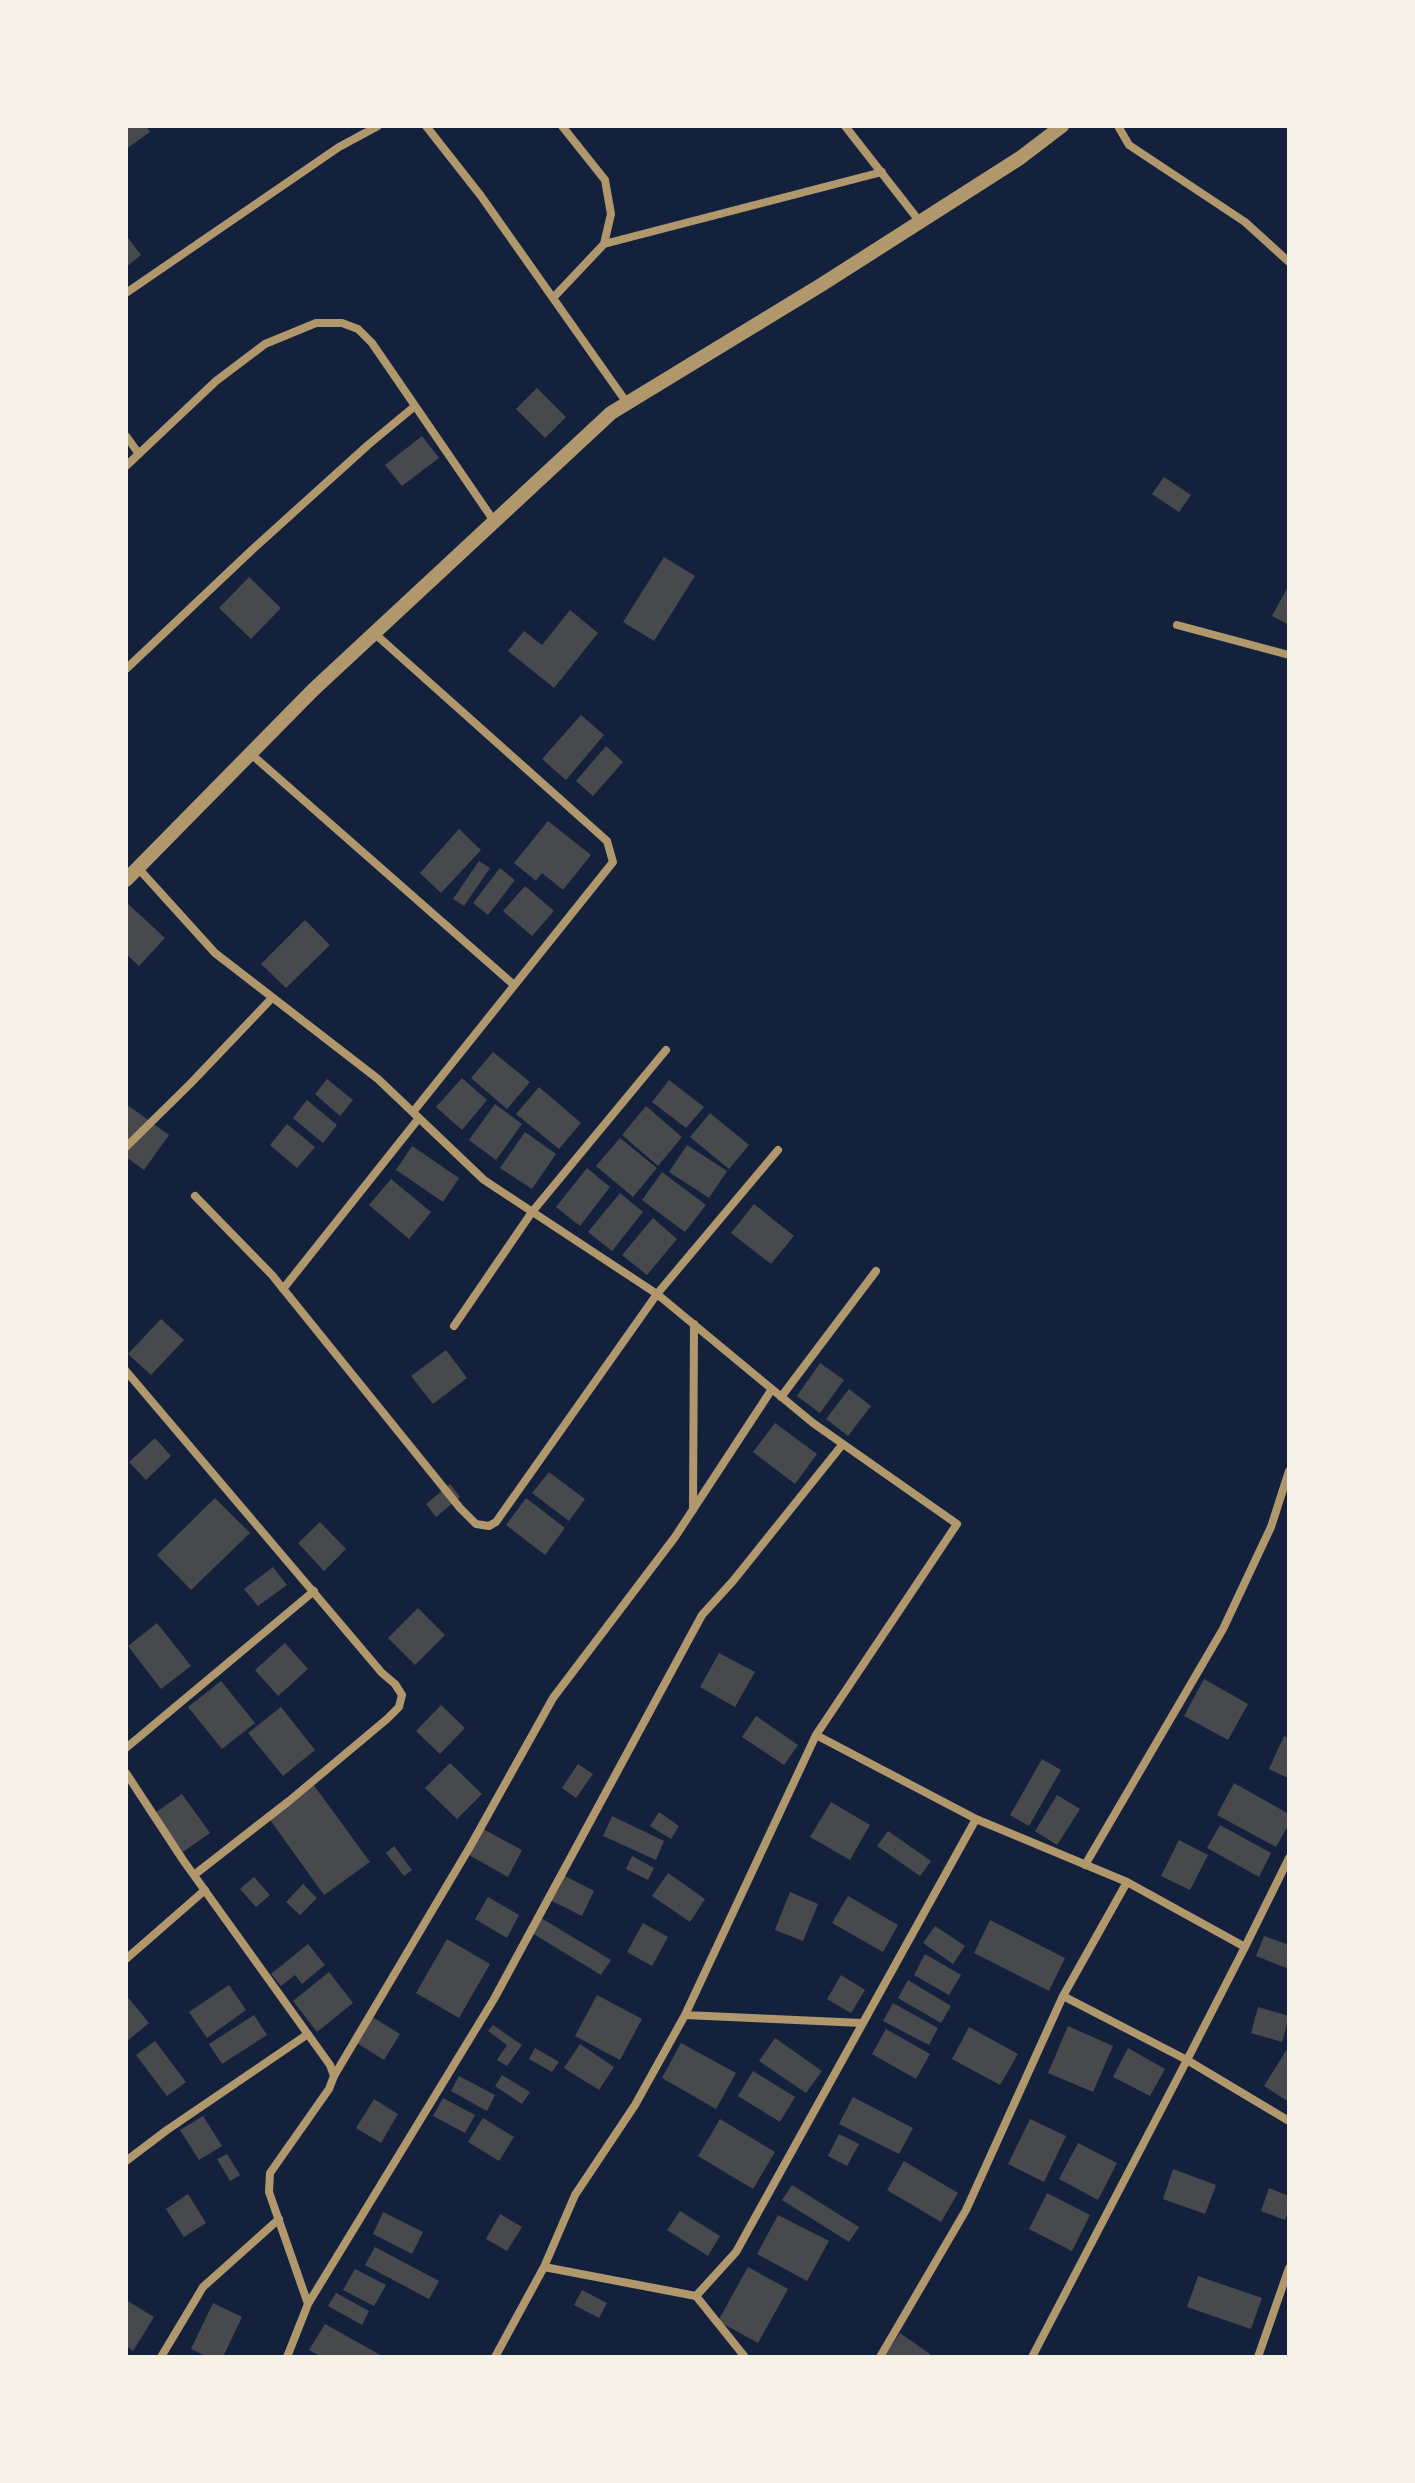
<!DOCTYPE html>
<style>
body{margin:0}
#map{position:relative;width:1415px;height:2483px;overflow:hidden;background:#14213d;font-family:Commissioner,sans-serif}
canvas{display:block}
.frame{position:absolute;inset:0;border:128px solid #f6f1e7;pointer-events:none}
</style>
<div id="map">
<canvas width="1415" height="2483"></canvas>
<div class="frame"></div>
</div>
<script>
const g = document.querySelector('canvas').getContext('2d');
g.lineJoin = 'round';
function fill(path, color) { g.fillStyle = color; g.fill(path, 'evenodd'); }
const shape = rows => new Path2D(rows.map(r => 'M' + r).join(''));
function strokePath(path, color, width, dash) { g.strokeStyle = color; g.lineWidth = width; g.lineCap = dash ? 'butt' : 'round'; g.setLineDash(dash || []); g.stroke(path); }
fill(shape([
 [126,126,146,126,150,132,126,149],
 [126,235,141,255,126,267],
 [537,388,566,417,545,438,516,409],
 [422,436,439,458,402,486,385,465],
 [1164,477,1191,495,1179,512,1152,494],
 [664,557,695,576,654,641,623,622],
 [249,577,281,608,251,639,219,608],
 [1289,585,1289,625,1272,616],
 [570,610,598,633,554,688,508,651,524,631,542,645],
 [581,715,604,735,566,780,542,759],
 [606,746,623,762,593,796,576,781],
 [548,821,591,855,563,890,542,873,536,881,514,863],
 [459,829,481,850,441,893,420,873],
 [479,861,490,868,464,906,453,899],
 [500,868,515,880,488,915,473,903],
 [525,886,554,911,532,936,503,911],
 [126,902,165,938,139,966,126,954],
 [305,920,330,945,286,988,261,964],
 [493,1052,530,1082,507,1109,471,1078],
 [462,1078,487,1100,462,1130,436,1107],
 [327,1079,353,1100,340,1116,315,1094],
 [669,1080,704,1107,686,1128,652,1102],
 [539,1087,581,1123,559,1149,516,1114],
 [307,1100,337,1125,323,1143,293,1118],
 [126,1104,169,1135,144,1170,126,1157],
 [495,1104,522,1124,496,1160,469,1140],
 [646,1106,682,1137,658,1166,622,1135],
 [710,1113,749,1145,729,1169,690,1137],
 [287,1124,315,1147,297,1168,270,1145],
 [525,1132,556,1154,532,1189,500,1168],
 [620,1138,657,1168,633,1197,596,1166],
 [687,1145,727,1171,709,1198,669,1172],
 [412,1146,459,1178,443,1202,396,1170],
 [587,1168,610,1187,580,1226,556,1207],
 [662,1172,706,1205,685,1232,642,1200],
 [391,1179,431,1212,409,1239,369,1205],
 [620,1193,643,1212,612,1251,588,1232],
 [754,1204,794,1236,771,1264,731,1233],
 [653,1218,677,1239,647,1275,622,1255],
 [161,1319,184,1340,151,1375,128,1354],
 [446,1350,467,1378,433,1404,411,1376],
 [820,1363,844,1380,820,1413,797,1396],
 [849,1389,871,1406,848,1436,826,1419],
 [775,1423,817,1454,795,1484,753,1452],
 [155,1438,171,1456,146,1480,129,1462],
 [549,1472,585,1499,569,1521,532,1493],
 [450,1484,460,1497,436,1517,426,1504],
 [215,1498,250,1533,191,1590,157,1555],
 [526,1498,565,1528,545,1555,506,1525],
 [320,1522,346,1549,324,1571,298,1543],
 [273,1567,287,1585,258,1606,244,1589],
 [418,1608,445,1635,415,1665,388,1638],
 [157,1623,191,1666,161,1689,128,1646],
 [285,1643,308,1669,278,1696,255,1670],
 [719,1653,755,1672,735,1707,700,1687],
 [1204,1679,1248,1704,1228,1740,1184,1716],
 [221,1681,255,1723,222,1749,188,1707],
 [441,1705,465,1728,440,1754,416,1731],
 [281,1707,315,1750,283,1776,248,1733],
 [756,1716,798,1745,784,1765,742,1737],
 [1284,1736,1289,1738,1288,1778,1269,1769],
 [1042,1759,1061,1770,1029,1826,1010,1815],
 [450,1763,482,1794,457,1819,425,1788],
 [578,1764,593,1774,576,1798,562,1788],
 [1234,1783,1289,1814,1289,1824,1276,1847,1217,1815],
 [313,1784,370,1862,324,1895,268,1817],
 [182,1794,210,1833,183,1852,155,1813],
 [1057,1795,1080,1809,1057,1845,1035,1831],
 [831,1802,870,1825,850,1860,810,1837],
 [659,1812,679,1826,671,1839,650,1826],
 [612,1816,664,1841,656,1860,603,1836],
 [1220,1825,1271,1853,1259,1877,1207,1848],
 [483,1829,522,1850,508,1877,469,1855],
 [888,1831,931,1861,920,1876,877,1846],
 [1179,1840,1208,1855,1190,1890,1161,1876],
 [394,1846,412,1870,404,1876,386,1853],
 [632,1856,654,1868,648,1880,626,1869],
 [668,1873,705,1899,690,1922,652,1896],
 [563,1875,594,1891,582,1916,550,1900],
 [254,1877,270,1895,256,1907,240,1889],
 [303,1884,317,1898,300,1915,286,1902],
 [790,1892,818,1904,803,1941,775,1930],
 [848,1896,898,1925,883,1952,832,1923],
 [488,1897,519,1915,507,1938,475,1919],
 [541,1918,611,1960,601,1975,532,1933],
 [990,1920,1065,1958,1049,1991,974,1953],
 [643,1923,668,1937,652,1966,627,1952],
 [935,1926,965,1946,953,1964,923,1943],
 [1264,1936,1289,1945,1289,1969,1256,1956],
 [447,1939,490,1964,459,2018,416,1993],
 [308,1944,325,1965,302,1984,295,1975,281,1986,271,1974],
 [925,1954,961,1975,949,1995,914,1975],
 [329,1972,353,2003,317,2032,293,2001],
 [841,1975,865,1990,851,2013,827,1999],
 [908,1980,951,2006,941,2023,898,1998],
 [229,1985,246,2010,207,2038,189,2012],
 [126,1995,149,2023,126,2042],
 [597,1995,642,2019,620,2060,575,2036],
 [893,2003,938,2028,929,2045,883,2021],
 [1258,2007,1289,2016,1282,2042,1251,2033],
 [254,2015,267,2035,222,2064,209,2044],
 [371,2016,400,2034,384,2060,355,2042],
 [493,2025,522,2045,507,2066,497,2060,507,2045,488,2031],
 [1068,2026,1113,2046,1093,2092,1048,2073],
 [969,2027,1018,2054,1000,2085,952,2059],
 [886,2029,930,2054,916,2079,872,2054],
 [775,2038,822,2071,806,2093,759,2061],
 [155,2041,186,2082,167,2096,136,2055],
 [681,2043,736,2073,716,2109,662,2078],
 [580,2044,614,2067,599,2090,564,2068],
 [1289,2046,1289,2102,1264,2086],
 [535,2048,559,2062,552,2072,529,2059],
 [1128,2048,1165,2069,1150,2096,1113,2077],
 [753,2071,795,2097,780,2122,738,2096],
 [502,2075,530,2092,522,2104,495,2086],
 [459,2076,495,2095,487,2111,451,2091],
 [853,2097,913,2128,899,2154,839,2124],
 [443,2098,475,2115,465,2133,433,2116],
 [374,2099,398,2114,381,2143,356,2128],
 [203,2116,222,2146,199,2160,180,2130],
 [483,2118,514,2137,499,2161,468,2142],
 [720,2119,775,2152,753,2189,698,2156],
 [1030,2119,1066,2136,1044,2182,1008,2164],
 [839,2134,859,2144,847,2166,828,2156],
 [1078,2143,1117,2163,1098,2200,1059,2179],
 [227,2154,240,2175,230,2181,217,2159],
 [904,2161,958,2193,941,2222,887,2190],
 [1173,2169,1216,2185,1205,2214,1163,2199],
 [792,2185,859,2227,849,2242,782,2200],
 [1269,2188,1289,2196,1289,2209,1285,2220,1261,2211],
 [1047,2193,1090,2215,1072,2251,1029,2229],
 [188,2194,206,2223,184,2237,166,2209],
 [680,2211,720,2236,708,2256,667,2230],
 [383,2212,423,2232,412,2254,373,2234],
 [500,2214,522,2227,507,2251,486,2239],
 [778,2215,829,2241,807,2281,757,2254],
 [375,2247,439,2281,429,2299,365,2265],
 [748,2267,788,2289,758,2343,718,2321],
 [355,2269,386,2285,374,2306,343,2290],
 [1198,2276,1262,2298,1251,2329,1187,2307],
 [582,2290,607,2303,599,2318,574,2305],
 [336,2293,369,2311,362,2325,328,2306],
 [126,2300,154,2317,133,2351,126,2346],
 [213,2303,242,2317,223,2357,208,2357,191,2349],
 [325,2324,384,2357,322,2357,309,2350],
 [900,2333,930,2354,928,2357,884,2357]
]), '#48494c');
strokePath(shape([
 [426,126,481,196,627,403],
 [845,126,920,222],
 [1118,126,1129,145,1245,222,1289,262],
 [604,244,882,172],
 [126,293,339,147,378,126],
 [553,298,604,244,611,214,605,180,562,126],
 [126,436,139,454],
 [126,466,216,381,265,344,316,323,342,323,358,329,372,343,494,521],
 [1177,625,1289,655],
 [374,633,607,841,613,862,413,1112],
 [126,669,253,549,368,445,415,406],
 [251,754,514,985],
 [138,868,215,953,378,1079,484,1180,657,1294,813,1423,957,1524,816,1735],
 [126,1147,191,1083,272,998],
 [195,1196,272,1275,460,1508,476,1524,489,1526,496,1522,657,1294,778,1150],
 [283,1289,419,1118],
 [454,1326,532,1212,666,1050],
 [126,1371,382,1673,395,1684,402,1695,399,1707,387,1719,289,1801,194,1875],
 [781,1397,876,1271],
 [693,1510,694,1324],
 [126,1748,314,1591],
 [126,1773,183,1860,330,2065,334,2076],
 [1085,1865,1223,1629,1271,1527,1289,1471],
 [1245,1947,1289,1858],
 [126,1959,205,1890],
 [1063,1996,1127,1882],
 [685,2015,862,2023],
 [126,2161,167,2130,308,2034],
 [544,2267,575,2195,635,2105,685,2015,816,1735,976,1819],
 [696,2296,745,2357],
 [308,2304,494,1999,702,1615,733,1581,842,1445],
 [161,2357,203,2287,279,2219],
 [287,2357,308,2304,269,2192,270,2173,329,2089,334,2076,471,1845,553,1698,675,1537,772,1389],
 [495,2357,544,2267,696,2296,736,2252,976,1819,1127,1882,1245,1947,1187,2060,1063,1996,966,2210,880,2357],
 [1032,2357,1187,2060,1289,2121],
 [1258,2357,1289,2268]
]), '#b1986c', 8);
strokePath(shape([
 [126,880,313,690,611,413,821,285,1020,158,1062,126]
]), '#b1986c', 14);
</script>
